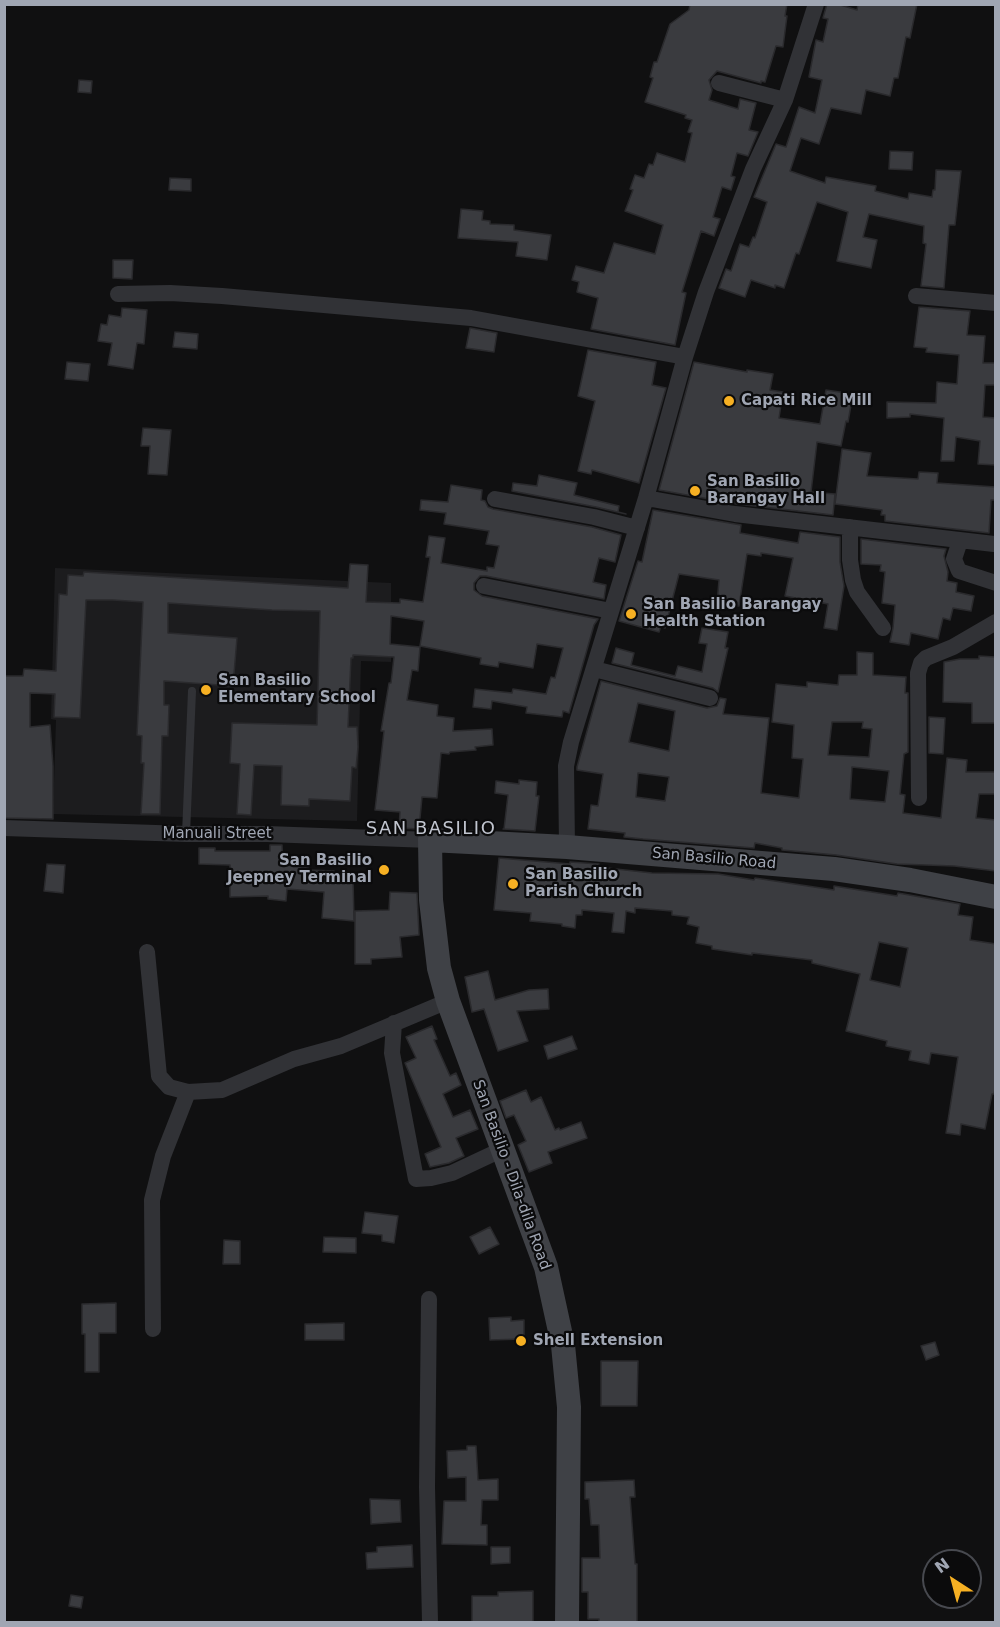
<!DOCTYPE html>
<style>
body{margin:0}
#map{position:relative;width:1000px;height:1627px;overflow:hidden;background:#101011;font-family:"DejaVu Sans",sans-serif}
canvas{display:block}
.frame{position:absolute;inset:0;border:6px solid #a0a6b3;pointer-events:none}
.north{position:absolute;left:922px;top:1549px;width:60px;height:60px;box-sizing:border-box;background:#0b0b0c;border:2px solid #47494f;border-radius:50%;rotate:324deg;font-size:16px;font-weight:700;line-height:24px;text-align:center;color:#a0a6b3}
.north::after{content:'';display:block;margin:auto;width:21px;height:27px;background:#f6b023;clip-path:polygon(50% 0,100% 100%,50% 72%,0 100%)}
</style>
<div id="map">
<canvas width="1000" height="1627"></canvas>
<div class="frame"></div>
<div class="north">N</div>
</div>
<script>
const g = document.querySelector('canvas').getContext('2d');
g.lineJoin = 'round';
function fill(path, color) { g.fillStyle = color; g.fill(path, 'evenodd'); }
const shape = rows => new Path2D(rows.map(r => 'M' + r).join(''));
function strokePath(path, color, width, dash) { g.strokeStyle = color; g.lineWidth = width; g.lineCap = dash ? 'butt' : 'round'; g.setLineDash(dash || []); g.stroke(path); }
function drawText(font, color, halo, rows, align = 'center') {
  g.font = font + ' "DejaVu Sans",sans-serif'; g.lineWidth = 4.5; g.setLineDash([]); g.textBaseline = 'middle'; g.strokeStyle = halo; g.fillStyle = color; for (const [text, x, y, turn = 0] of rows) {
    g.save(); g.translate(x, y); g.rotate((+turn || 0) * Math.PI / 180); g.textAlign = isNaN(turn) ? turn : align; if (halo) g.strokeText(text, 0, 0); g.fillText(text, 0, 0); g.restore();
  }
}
fill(shape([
 [55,568,391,583,391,662,361,661,357,821,53,814,56,720,51,719]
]), '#1c1c1e');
const building = shape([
 [690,4,787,4,785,16,787,16,783,47,776,46,765,82,761,81,761,83,717,71,709,80,712,90,709,100,738,109,740,99,756,103,749,130,758,132,748,156,737,153,731,176,735,177,731,190,722,187,713,217,720,219,714,236,701,231,682,292,686,293,675,345,591,329,598,298,577,292,579,282,572,280,576,266,604,273,614,243,655,254,663,225,625,211,633,190,630,189,635,175,644,178,649,164,653,165,657,153,685,162,692,133,688,132,692,120,685,118,686,115,645,102,653,78,650,77,654,62,657,62,670,24,689,10,690,4],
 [827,4,837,4,857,10,858,4,917,4,910,38,906,37,898,78,894,78,890,96,866,90,861,114,831,108,819,144,801,138,790,171,825,183,826,177,876,186,875,191,908,199,909,193,932,197,933,190,935,190,936,170,961,171,955,225,949,225,944,288,921,286,926,244,923,243,924,226,869,214,863,237,877,240,871,268,837,261,848,212,817,202,799,254,796,253,784,288,775,285,775,288,751,280,745,297,719,288,726,269,731,271,740,244,749,247,753,237,755,238,767,202,754,197,776,144,786,147,799,107,815,113,822,80,809,77,816,40,823,42,828,19,823,18,827,4],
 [79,80,92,81,91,93,78,92,79,80],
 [890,151,913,152,912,170,889,169,890,151],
 [170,178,191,179,191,191,169,190,170,178],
 [461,209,483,211,482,220,490,221,490,224,514,225,514,230,551,235,547,260,516,256,518,242,458,238,461,209],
 [113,260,133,260,132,279,113,278,113,260],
 [919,307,970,311,967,335,985,336,983,363,996,363,996,385,985,385,983,417,996,418,996,465,978,464,980,441,956,437,954,461,941,461,944,418,910,414,910,417,887,418,887,402,936,403,937,382,957,384,959,355,926,352,927,348,914,347,919,307],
 [122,308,147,310,144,344,137,343,133,369,108,365,112,343,98,341,101,324,107,325,109,315,121,317,122,308],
 [470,328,497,333,494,352,466,348,470,328],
 [175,332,198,334,197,349,173,347,175,332],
 [588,350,656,362,652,385,666,388,639,483,592,470,591,474,578,471,595,401,578,396,588,350],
 [67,362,90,364,88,381,65,379,67,362],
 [694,362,747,372,747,370,773,374,770,390,783,392,779,418,820,424,826,390,853,394,848,422,846,421,841,446,817,442,811,492,835,494,833,515,737,504,659,490,694,362],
 [143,428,171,430,167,475,148,474,150,446,141,446,143,428],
 [842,449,871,453,867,476,918,479,919,472,938,473,937,483,996,487,996,500,991,500,989,533,885,521,885,515,881,515,882,510,835,504,842,449],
 [539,475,577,483,574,495,619,506,618,512,626,514,596,507,512,491,513,483,537,486,539,475],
 [451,485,482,490,481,500,485,501,488,507,493,509,592,527,621,535,615,562,599,558,593,582,606,585,604,599,486,576,480,576,474,583,474,590,482,596,598,619,594,625,569,713,563,711,562,717,526,713,527,707,492,701,491,709,473,707,475,689,512,693,513,689,546,694,551,677,555,678,563,648,537,644,533,668,499,662,498,667,480,664,481,658,420,646,424,621,391,616,390,644,420,647,418,671,412,670,407,700,438,705,437,716,454,718,453,731,492,729,493,745,475,747,476,750,450,752,449,754,441,753,437,798,422,797,419,829,399,828,400,812,375,810,384,731,381,731,389,683,391,683,394,657,353,655,353,658,351,658,348,727,357,727,358,747,356,768,352,767,350,801,309,799,309,806,281,805,282,766,254,765,251,815,237,814,240,764,230,763,232,723,317,725,320,611,272,610,168,603,168,633,237,638,233,686,164,681,164,705,169,705,168,736,162,736,160,814,141,814,144,763,141,763,142,736,137,735,143,602,113,600,86,600,80,718,54,717,55,694,30,693,30,727,50,725,53,766,53,819,4,818,4,676,23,676,24,669,56,671,59,594,67,595,68,575,83,576,84,572,348,588,350,564,368,565,366,602,400,603,400,599,423,602,430,557,426,557,429,536,445,538,441,563,487,571,487,567,494,568,499,546,486,544,489,531,444,524,446,513,420,510,421,500,448,502,451,485],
 [653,510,741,525,740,533,798,543,800,532,840,537,840,562,844,586,837,630,824,628,828,604,785,596,793,558,761,553,761,556,747,554,739,606,717,604,719,580,679,574,665,628,661,626,659,632,619,621,638,561,642,562,653,510],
 [861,539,946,549,944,556,948,572,947,581,957,583,956,592,974,596,971,611,953,608,950,620,943,618,938,639,911,633,909,645,890,642,893,628,895,605,882,603,885,572,880,571,881,565,861,564,861,539],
 [702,628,728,632,725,648,728,648,718,692,713,688,612,663,616,648,634,653,631,665,675,676,678,666,702,672,707,644,699,643,702,628],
 [857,652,873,653,873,675,906,677,905,693,908,693,908,752,904,754,900,794,905,795,903,813,941,818,947,758,967,760,966,772,996,772,996,794,979,794,976,818,996,820,996,871,954,866,897,864,836,855,782,850,782,848,755,843,754,848,643,839,624,837,625,833,588,829,591,805,598,806,603,774,577,770,577,767,601,681,707,708,717,706,720,698,726,699,723,714,769,718,761,793,799,798,803,759,792,758,794,725,772,722,776,684,807,687,807,682,838,685,839,675,857,675,857,652],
 [638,703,675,711,669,751,629,742,638,703],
 [832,722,863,722,862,728,872,729,869,757,828,755,832,722],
 [852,767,889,771,885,802,850,799,852,767],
 [638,773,669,777,665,801,636,797,638,773],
 [979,656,996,657,996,723,972,723,972,703,943,702,944,662,960,659,979,659,979,656],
 [929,717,945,718,943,754,929,753,929,717],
 [519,780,537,782,536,796,539,796,535,831,503,829,504,829,508,795,495,793,496,781,519,784,519,780],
 [270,845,282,845,283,865,308,867,308,870,334,871,334,878,353,878,354,921,322,918,324,892,287,889,286,901,268,899,268,896,230,897,230,865,199,864,199,848,215,848,215,851,270,851,270,845],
 [499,858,570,864,570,862,599,864,598,867,652,873,718,874,754,880,755,878,834,890,834,886,897,896,898,893,960,904,958,915,973,917,970,940,996,944,996,1086,994,1094,992,1094,985,1129,961,1124,960,1135,946,1133,958,1057,931,1053,929,1064,909,1060,911,1051,886,1046,887,1041,846,1031,860,974,812,963,812,960,752,953,752,955,712,949,712,946,696,943,699,927,687,924,689,917,672,915,672,911,635,908,635,913,626,911,624,933,612,932,614,913,582,910,582,915,576,915,575,928,562,926,562,924,530,921,531,913,494,910,499,858],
 [879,942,908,948,900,987,870,980,879,942],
 [47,864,65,865,63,893,44,891,47,864],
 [390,892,417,893,419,935,400,937,402,957,371,959,371,964,355,964,355,911,389,910,390,892],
 [488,971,495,1000,529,990,548,989,549,1009,517,1011,528,1041,498,1051,484,1009,472,1012,465,977,488,971],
 [432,1026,437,1039,434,1040,450,1076,456,1073,461,1085,443,1094,453,1117,470,1110,478,1129,456,1138,464,1156,449,1163,430,1167,425,1154,441,1147,405,1063,416,1058,406,1037,432,1026],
 [572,1036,577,1049,548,1059,544,1046,572,1036],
 [526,1090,531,1102,541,1097,555,1130,559,1128,560,1130,581,1122,587,1138,548,1152,552,1163,529,1172,518,1145,526,1141,514,1115,506,1118,500,1101,526,1090],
 [365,1212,398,1216,394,1243,382,1241,382,1235,362,1233,365,1212],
 [490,1227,499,1244,479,1254,470,1237,490,1227],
 [324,1237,356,1238,356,1253,323,1252,324,1237],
 [224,1240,240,1241,240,1264,223,1264,224,1240],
 [116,1303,116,1333,99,1333,99,1372,85,1372,85,1334,82,1334,82,1304,116,1303],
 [511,1317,511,1321,524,1320,524,1339,490,1340,489,1318,511,1317],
 [344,1323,344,1340,305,1340,305,1324,344,1323],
 [935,1342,939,1355,926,1360,921,1346,935,1342],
 [601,1361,638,1361,637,1406,601,1406,601,1361],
 [467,1446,476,1446,478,1480,498,1479,498,1500,482,1500,481,1525,487,1525,487,1545,442,1544,444,1501,466,1501,466,1477,448,1478,447,1451,467,1450,467,1446],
 [634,1480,635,1497,630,1497,635,1564,637,1564,637,1623,599,1623,599,1619,588,1619,588,1592,582,1592,582,1558,600,1558,599,1525,591,1525,589,1499,585,1499,585,1482,634,1480],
 [370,1499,400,1500,401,1522,371,1524,370,1499],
 [412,1545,413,1567,367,1569,366,1553,377,1552,377,1547,412,1545],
 [491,1547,510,1547,510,1563,491,1564,491,1547],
 [533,1591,533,1623,472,1623,472,1596,498,1596,498,1592,533,1591],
 [71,1595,83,1597,81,1608,69,1606,71,1595]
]);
fill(building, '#3a3b3f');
strokePath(building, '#2a2a2d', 1.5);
strokePath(shape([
 [186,834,192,691]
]), '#313236', 8);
strokePath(shape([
 [719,83,785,100],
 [118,294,170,293,222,296,471,318,685,357],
 [916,296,996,303],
 [646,498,735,514,994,544],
 [495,499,594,517,637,528],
 [850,527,850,560,853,580,857,592,883,628],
 [960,541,954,559,959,571,996,583],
 [484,586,611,611],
 [594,669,710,698],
 [919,798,918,673,921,663,926,658,953,647,996,622],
 [4,828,186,834,267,834,430,840],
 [567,847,566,766,571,742,646,498,685,357,706,292,753,169,785,100,816,4],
 [147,952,159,1076,169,1087,188,1092],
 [394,1023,392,1053,416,1179,431,1178,452,1173,501,1150],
 [429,1299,427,1487,430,1622],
 [153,1329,152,1200,163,1156,188,1092,222,1090,294,1059,341,1046,448,1001]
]), '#313236', 16);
strokePath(shape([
 [567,1622,569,1407,563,1345,546,1267,448,1001,439,968,431,900,430,840,567,847,834,869,910,880,996,897]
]), '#3f4146', 24);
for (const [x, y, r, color] of [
 [729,401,6,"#f6b023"],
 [695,491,6,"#f6b023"],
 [631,614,6,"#f6b023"],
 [206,690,6,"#f6b023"],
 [384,870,6,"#f6b023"],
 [513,884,6,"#f6b023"],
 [521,1341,6,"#f6b023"]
]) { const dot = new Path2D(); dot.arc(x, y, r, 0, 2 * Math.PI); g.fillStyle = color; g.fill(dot); strokePath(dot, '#0b0b0c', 2); }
drawText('bold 15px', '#a0a6b3', '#0b0b0c', [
 ["Capati Rice Mill",741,401],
 ["San Basilio",707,482],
 ["Barangay Hall",707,499],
 ["San Basilio Barangay",643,605],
 ["Health Station",643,622],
 ["San Basilio",218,681],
 ["Elementary School",218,698],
 ["San Basilio",372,861,"right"],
 ["Jeepney Terminal",372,878,"right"],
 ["San Basilio",525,875],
 ["Parish Church",525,892],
 ["Shell Extension",533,1341]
], 'left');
drawText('15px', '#a0a6b3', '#0b0b0c', [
 ["Manuali Street",217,834],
 ["San Basilio Road",714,859,5],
 ["San Basilio - Dila-dila Road",511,1175,70]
]);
g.letterSpacing = '1.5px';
drawText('18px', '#c1c5cf', '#0b0b0c', [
 ["SAN BASILIO",431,829]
]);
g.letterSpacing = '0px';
</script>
